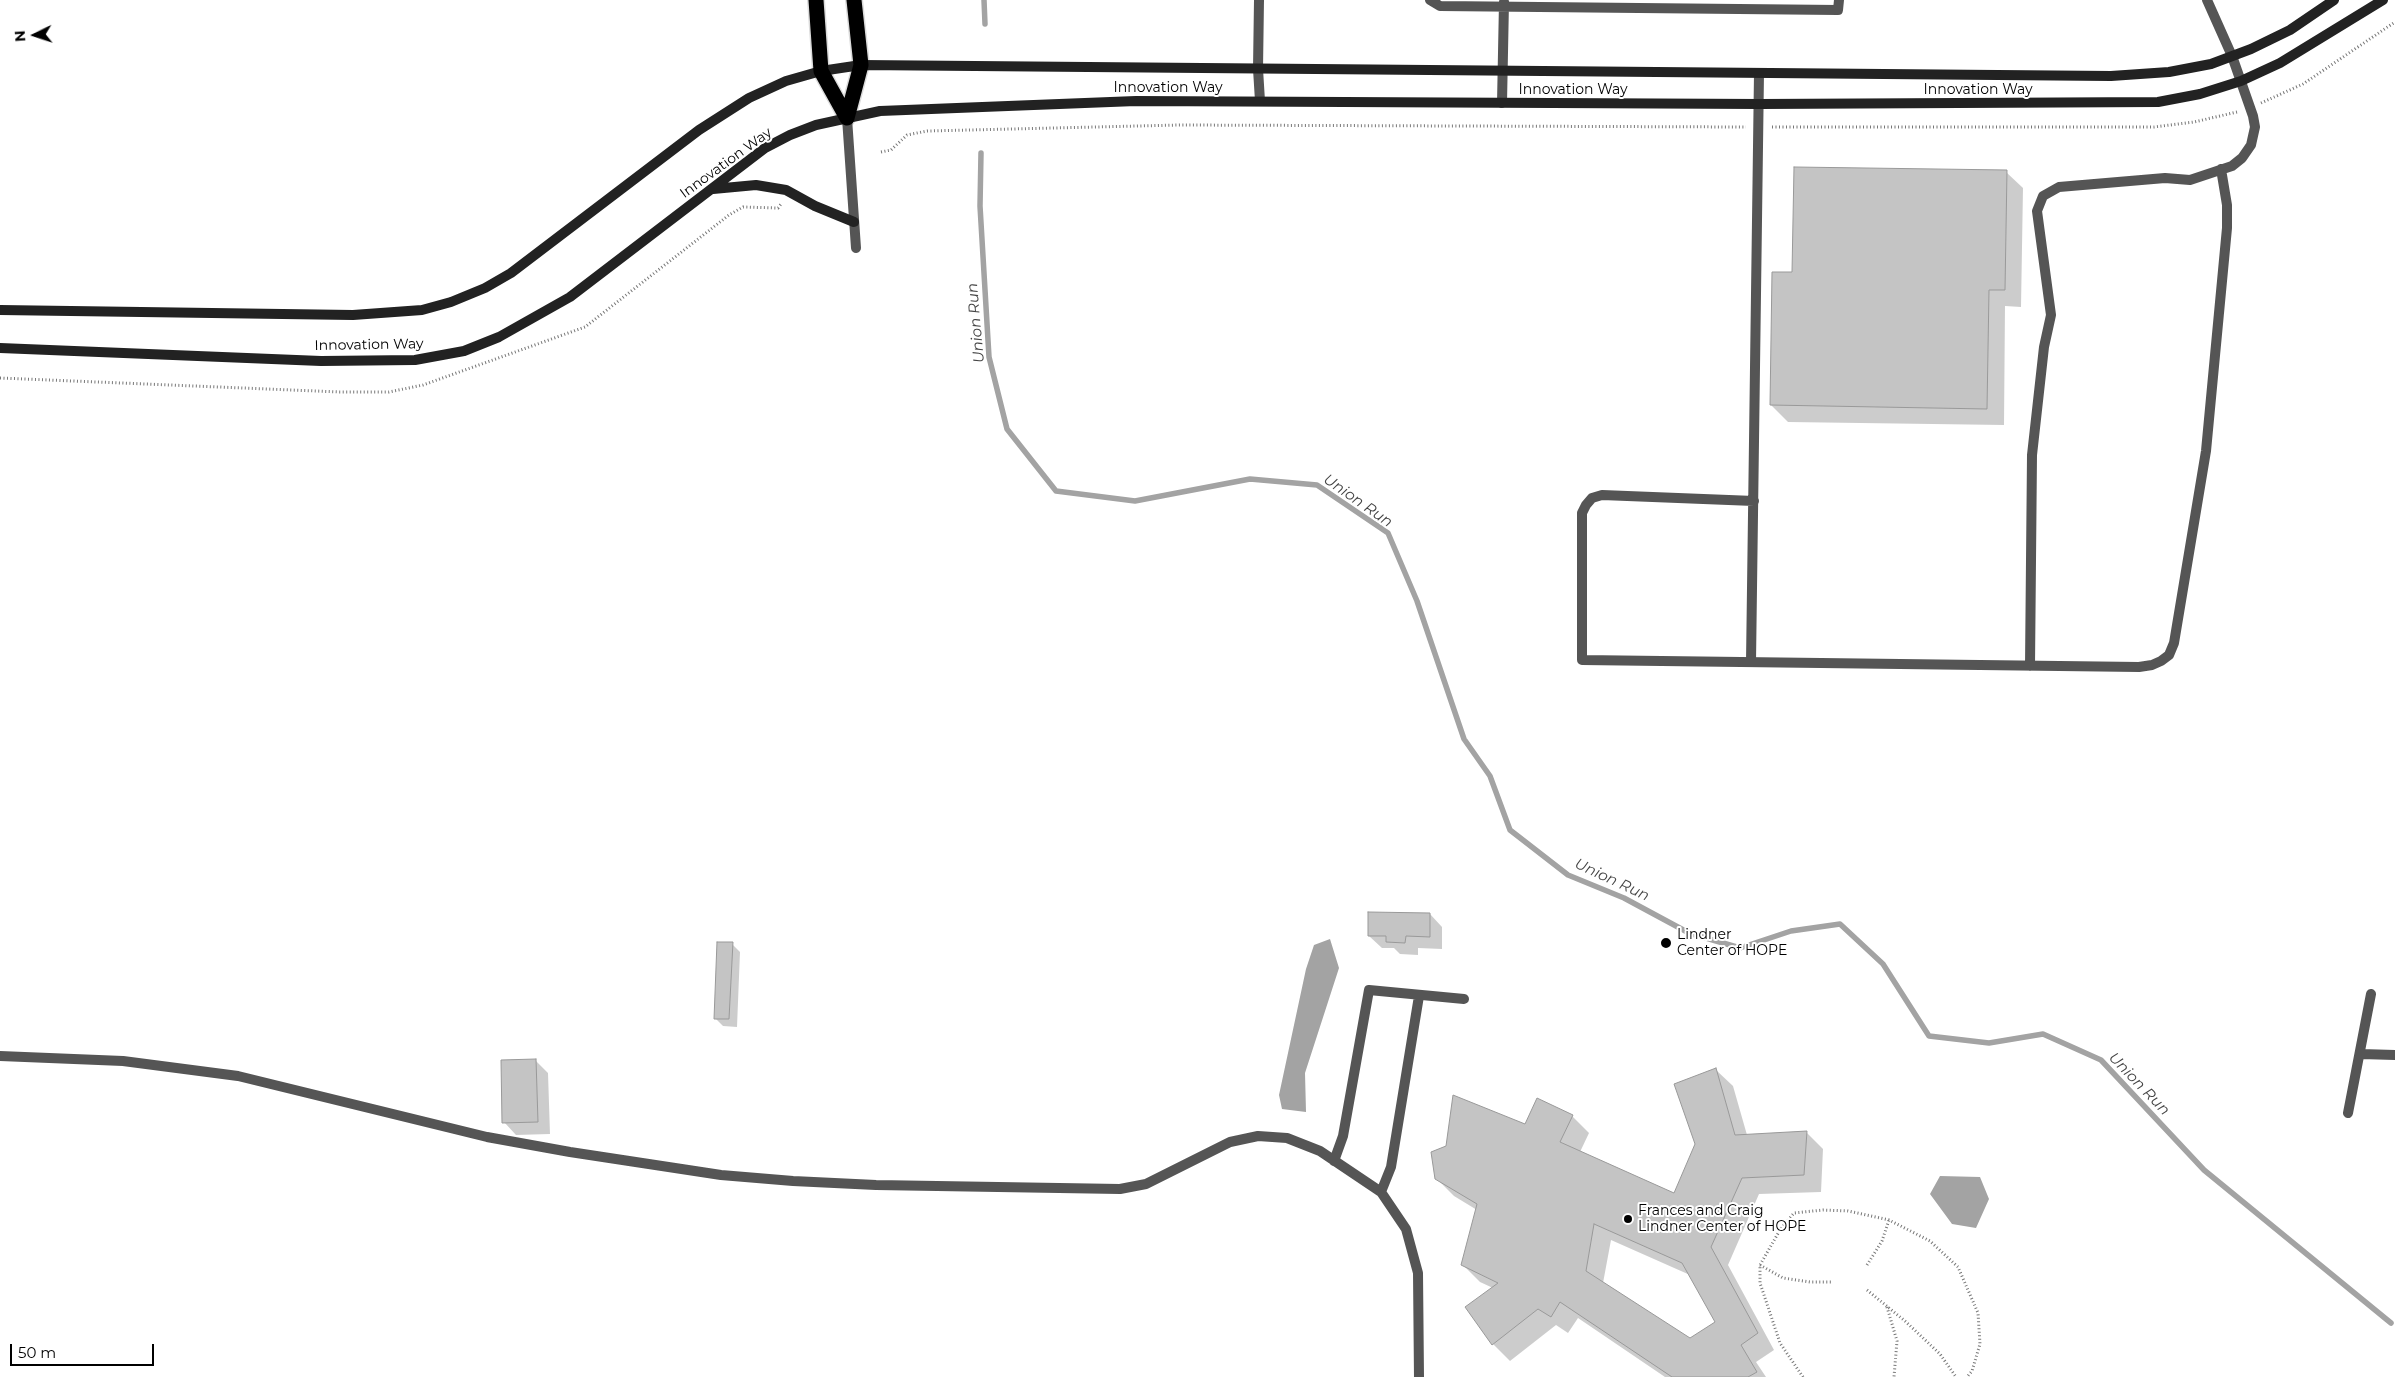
<!DOCTYPE html>
<style>
body{margin:0}
#map{position:relative;width:2395px;height:1377px;overflow:hidden;background:#fff;font-family:Montserrat,sans-serif}
canvas{display:block}
.north{position:absolute;left:10px;top:10px;width:50px;height:50px;-webkit-text-stroke:4px #fff;paint-order:stroke;rotate:266deg;font-size:14px;font-weight:700;line-height:20px;text-align:center;color:#000}
.north::after{content:'';display:block;margin:auto;width:18px;height:22px;background:#000;clip-path:polygon(50% 0,100% 100%,50% 72%,0 100%)}
.scale{position:absolute;left:10px;top:1344px;width:144px;height:22px;box-sizing:border-box;border:2px solid #000;border-top:0;padding-left:6px;font-size:15px;line-height:18px;white-space:nowrap;color:#000;-webkit-text-stroke:4px #fff;paint-order:stroke}
</style>
<div id="map">
<canvas width="2395" height="1377"></canvas>
<div class="north">N</div>
<div class="scale">50 m</div>
</div>
<script>
const g = document.querySelector('canvas').getContext('2d');
g.lineJoin = 'round';
function fill(path, color) { g.fillStyle = color; g.fill(path, 'evenodd'); }
const shape = rows => new Path2D(rows.map(r => 'M' + r).join(''));
function strokePath(path, color, width, dash) { g.strokeStyle = color; g.lineWidth = width; g.lineCap = dash ? 'butt' : 'round'; g.setLineDash(dash || []); g.stroke(path); }
function drawText(font, color, halo, rows, align = 'center') {
  g.font = font + ' Montserrat,sans-serif'; g.lineWidth = 4; g.setLineDash([]); g.textBaseline = 'middle'; g.strokeStyle = halo; g.fillStyle = color; for (const [text, x, y, turn = 0] of rows) {
    g.save(); g.translate(x, y); g.rotate((+turn || 0) * Math.PI / 180); g.textAlign = isNaN(turn) ? turn : align; if (halo) g.strokeText(text, 0, 0); g.fillText(text, 0, 0); g.restore();
  }
}
fill(shape([
 [1330,939,1339,968,1305,1073,1306,1112,1282,1109,1279,1095,1306,969,1314,945],
 [1940,1176,1980,1177,1989,1199,1976,1228,1952,1224,1930,1194]
]), '#a3a3a3');
fill(shape([
 [2006,172,2023,188,2021,307,2005,306,2004,425,1788,422,1771,405,1794,274],
 [1430,914,1442,927,1442,949,1418,948,1418,955,1400,954,1394,948,1382,948,1369,936],
 [732,944,740,952,737,1027,723,1026,715,1018],
 [536,1061,548,1073,550,1134,516,1135,504,1122],
 [1716,1070,1733,1086,1747,1135,1806,1132,1823,1149,1821,1192,1759,1194,1728,1265,1774,1350,1756,1362,1766,1377,1665,1377,1578,1318,1568,1333,1556,1325,1510,1361,1493,1344,1493,1288,1480,1282,1463,1265,1477,1210,1454,1196,1437,1179,1525,1126,1572,1116,1589,1133,1580,1152,1675,1195,1696,1144],
 [1611,1240,1690,1275,1717,1322,1690,1339,1603,1283]
]), '#0003');
strokePath(shape([
 [984,0,985,24],
 [981,153,980,206,989,357,1007,429,1056,491,1135,501,1250,479,1317,485,1388,533,1417,601,1464,739,1490,776,1510,830,1568,875,1624,898,1689,933,1740,948,1791,931,1840,924,1883,964,1929,1036,1989,1043,2043,1034,2101,1060,2204,1170,2391,1323]
]), '#a3a3a3', 5.5);
const building = shape([
 [1794,167,2007,170,2005,290,1989,290,1987,409,1770,405,1772,272,1792,272,1794,167],
 [1368,912,1430,913,1430,937,1406,936,1405,943,1386,942,1386,936,1368,936,1368,912],
 [717,942,733,942,729,1019,714,1019,717,942],
 [536,1059,538,1122,502,1123,501,1060,536,1059],
 [1716,1068,1735,1135,1807,1131,1804,1175,1742,1178,1711,1247,1758,1333,1741,1345,1757,1372,1748,1377,1672,1377,1560,1302,1551,1317,1538,1309,1492,1345,1465,1307,1498,1283,1461,1265,1477,1204,1435,1179,1431,1152,1446,1146,1453,1095,1525,1124,1537,1098,1573,1115,1560,1142,1674,1193,1695,1144,1674,1084,1716,1068],
 [1594,1224,1682,1263,1715,1322,1690,1338,1586,1271,1594,1224]
]);
fill(building, '#c4c4c4');
strokePath(building, '#999', 1);
const highway = shape([
 [816,0,821,71,847,118],
 [847,118,861,65,854,0]
]);
strokePath(highway, '#dbdbdb', 18);
strokePath(shape([
 [2261,103,2303,84,2395,22],
 [1772,127,2154,127,2194,122,2237,112],
 [881,152,891,150,907,135,927,131,1179,125,1746,127],
 [0,378,340,392,389,392,423,385,585,327,729,215,743,207,778,208,781,204],
 [1760,1265,1783,1278,1810,1282,1832,1282],
 [1867,1265,1882,1241,1889,1220],
 [1867,1290,1905,1321,1940,1354,1956,1377],
 [1887,1307,1897,1341,1894,1377],
 [1803,1377,1780,1343,1760,1283,1760,1265,1780,1230,1794,1213,1823,1210,1848,1211,1889,1220,1930,1241,1958,1267,1978,1313,1980,1344,1972,1371,1967,1377]
]), '#777', 3, [1, 2.5]);
strokePath(shape([
 [1259,0,1258,69,1260,101],
 [1430,0,1440,6,1838,10,1839,0],
 [1502,103,1504,2],
 [1754,501,1602,495,1592,498,1586,505,1582,513,1582,660,2139,667,2152,665,2161,661,2169,655,2174,643,2206,451,2227,228,2227,205,2221,169],
 [1751,662,1759,73],
 [2030,666,2032,455,2044,347,2051,315,2037,211,2043,196,2059,187,2165,178,2190,180,2232,166,2242,158,2251,145,2255,127,2253,116,2232,56,2207,0],
 [0,1056,123,1061,238,1076,487,1137,570,1152,721,1175,793,1181,876,1185,1120,1189,1146,1184,1230,1142,1258,1136,1287,1138,1320,1151,1381,1192,1406,1229,1418,1273,1419,1377],
 [1334,1161,1343,1136,1369,990,1464,999],
 [1381,1192,1391,1167,1419,996]
]), '#555', 10);
strokePath(shape([
 [847,118,856,248],
 [2361,1054,2395,1055],
 [2348,1113,2371,994]
]), '#555', 10);
strokePath(shape([
 [713,189,756,185,786,190,815,206,854,222],
 [0,310,353,315,422,310,451,302,485,288,511,273,699,130,749,98,786,81,821,71,861,65,2111,76,2169,72,2211,64,2251,49,2290,30,2334,0],
 [0,348,321,361,415,360,464,351,499,337,570,297,765,148,790,135,816,125,880,111,1136,101,1760,104,2158,102,2200,94,2241,81,2280,63,2383,0]
]), '#222', 10);
strokePath(highway, '#000', 15);
for (const [x, y, r, color] of [
 [1666,943,6,"#000"],
 [1628,1219,5,"#000"]
]) { const dot = new Path2D(); dot.arc(x, y, r, 0, 2 * Math.PI); g.fillStyle = color; g.fill(dot); strokePath(dot, '#fff', 2); }
drawText('14px', '#000', '#fff', [
 ["Innovation Way",1168,88],
 ["Innovation Way",1573,90],
 ["Innovation Way",1978,90],
 ["Innovation Way",726,163,-36],
 ["Innovation Way",369,345,-1]
]);
drawText('14px', '#000', '#fff', [
 ["Lindner",1677,935],
 ["Center of HOPE",1677,951],
 ["Frances and Craig",1638,1211],
 ["Lindner Center of HOPE",1638,1227]
], 'left');
drawText('italic 15px', '#444', '#fff', [
 ["Union Run",976,323,-95],
 ["Union Run",1358,501,35],
 ["Union Run",1612,880,25],
 ["Union Run",2139,1084,46]
]);
</script>
